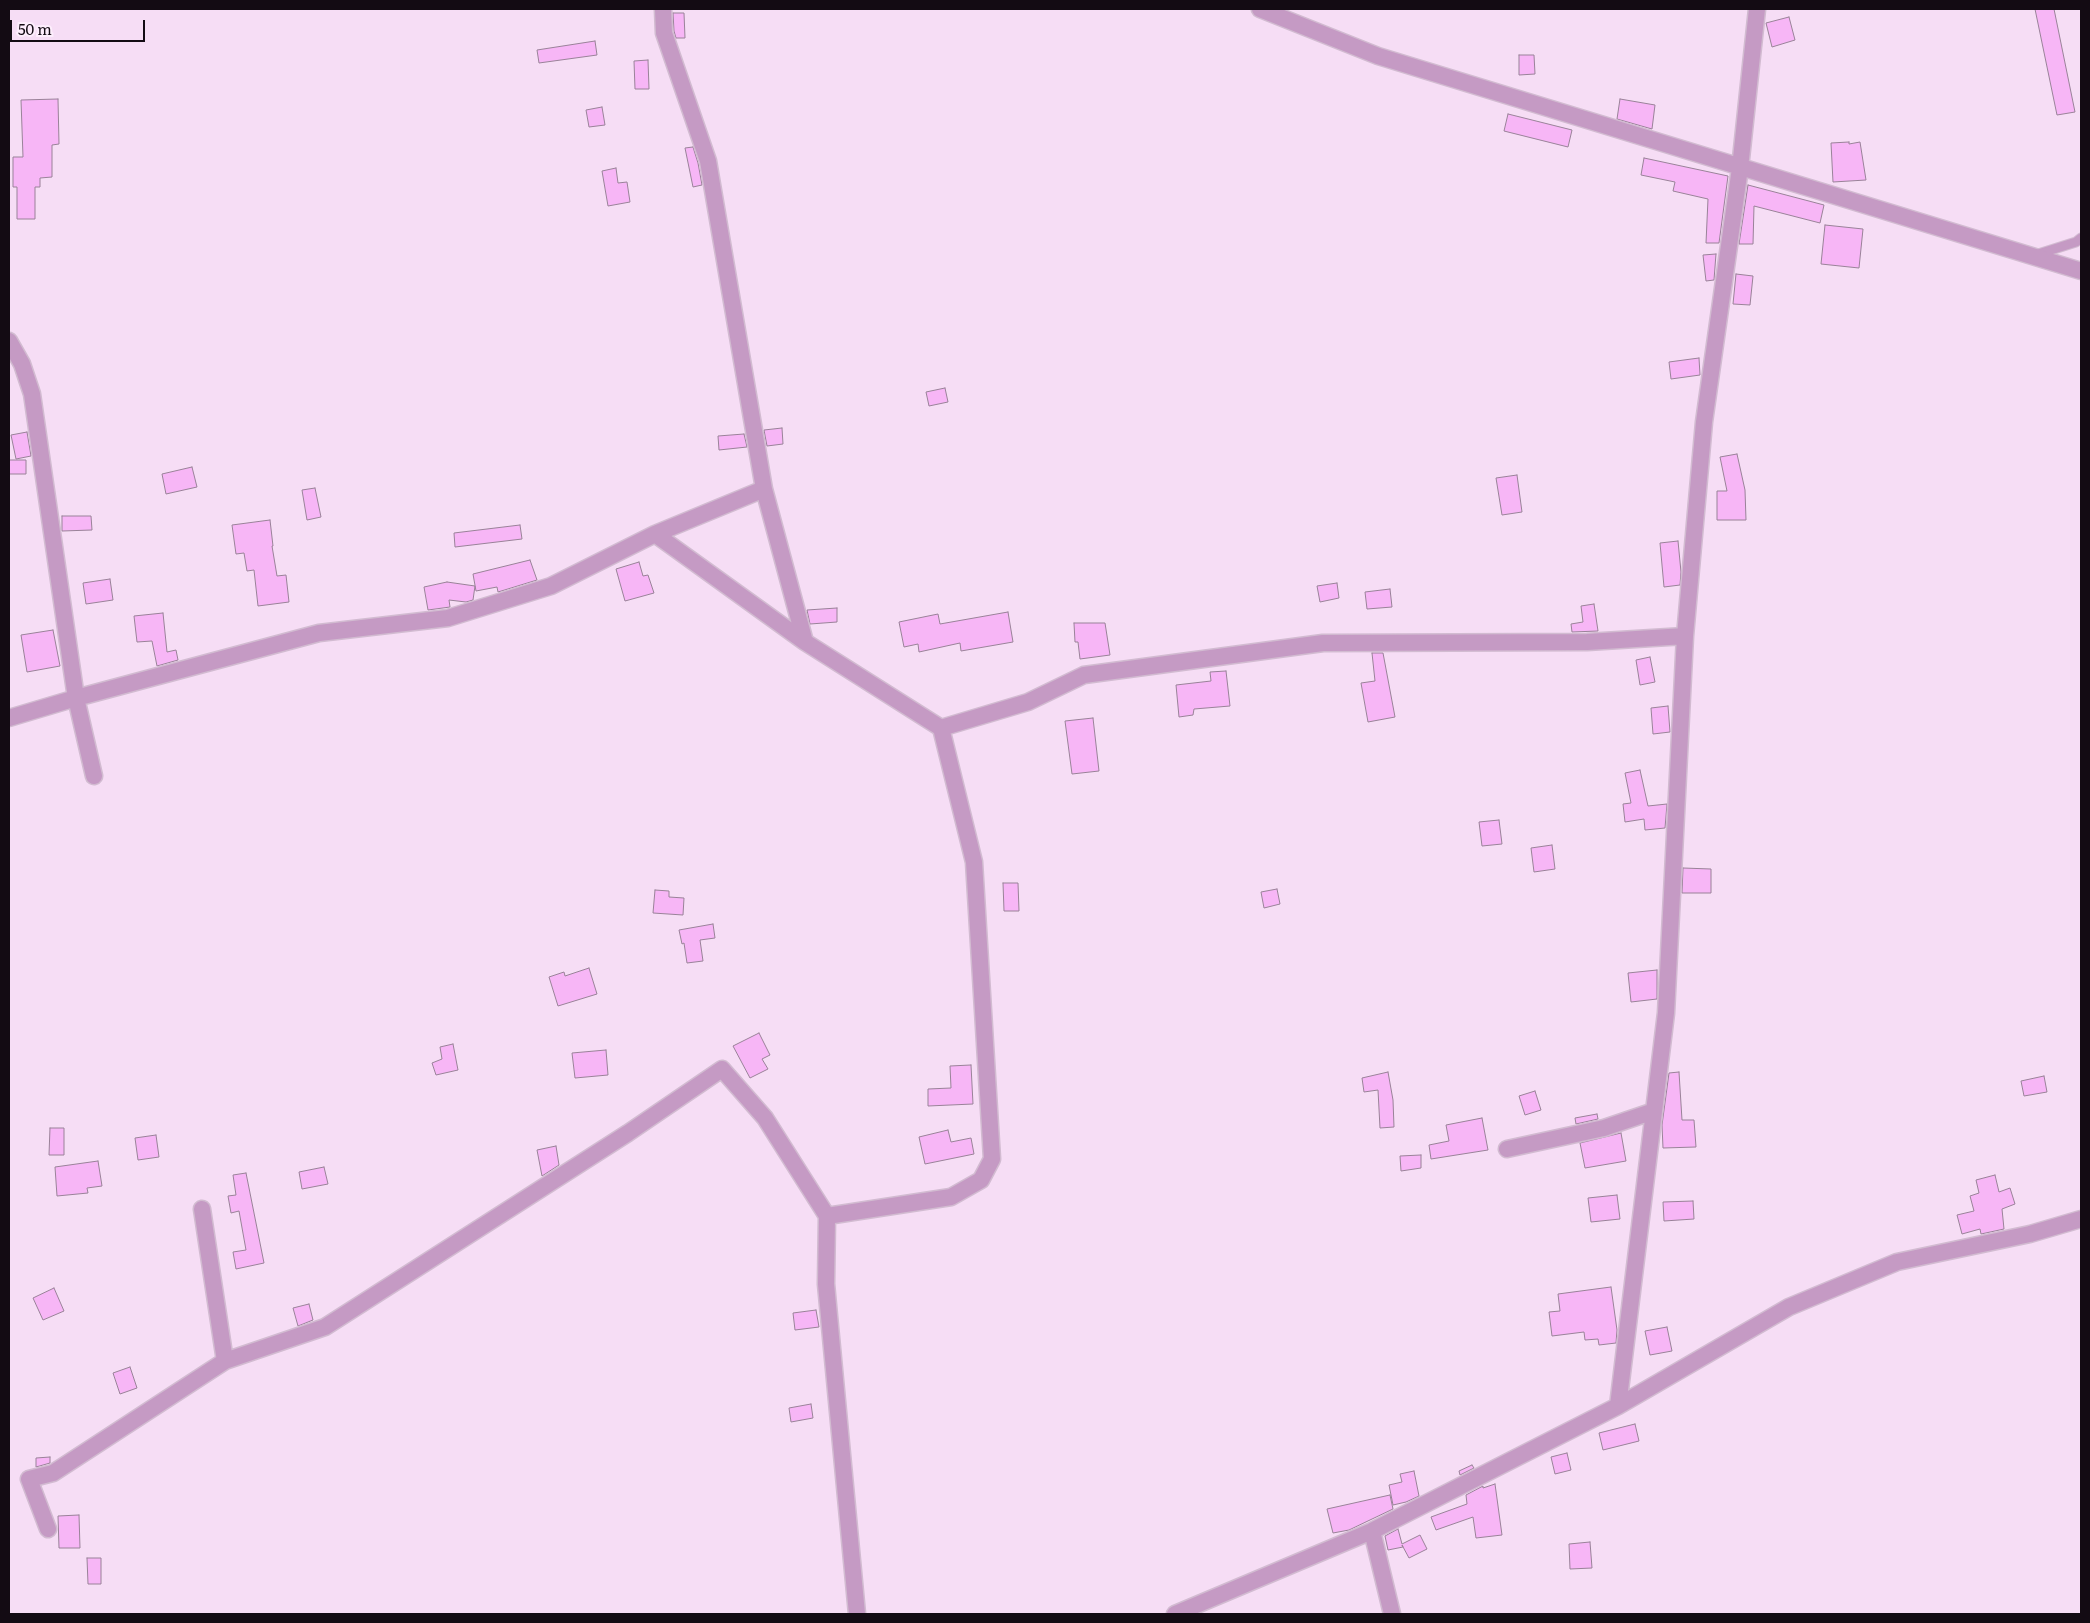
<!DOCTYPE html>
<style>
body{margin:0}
#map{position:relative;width:2090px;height:1623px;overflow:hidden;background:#f6ddf5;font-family:Literata,serif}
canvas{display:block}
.frame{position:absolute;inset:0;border:10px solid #130b13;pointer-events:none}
.scale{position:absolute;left:10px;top:20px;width:135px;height:22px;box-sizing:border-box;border:2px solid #130b13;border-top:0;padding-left:6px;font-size:15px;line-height:18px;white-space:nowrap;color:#130b13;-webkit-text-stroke:4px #fdeefc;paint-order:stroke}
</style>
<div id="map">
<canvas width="2090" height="1623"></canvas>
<div class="frame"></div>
<div class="scale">50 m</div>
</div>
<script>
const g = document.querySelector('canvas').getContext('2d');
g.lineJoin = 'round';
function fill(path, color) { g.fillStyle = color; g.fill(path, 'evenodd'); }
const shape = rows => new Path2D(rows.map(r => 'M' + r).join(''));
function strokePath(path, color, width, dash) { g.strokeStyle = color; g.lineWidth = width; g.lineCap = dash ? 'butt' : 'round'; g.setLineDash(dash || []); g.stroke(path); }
const building = shape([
 [2035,9,2054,9,2075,112,2057,115,2035,9],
 [673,13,684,13,685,38,676,38,674,31,673,13],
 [1789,17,1795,40,1772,47,1766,23,1789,17],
 [595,41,597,55,539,63,537,50,595,41],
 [1519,55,1534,55,1535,74,1519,75,1519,55],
 [648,60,649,89,635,89,634,61,648,60],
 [58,99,59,144,52,145,52,177,40,178,40,187,35,187,35,219,17,219,17,187,13,187,13,157,23,157,21,100,58,99],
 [1620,99,1655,105,1652,129,1617,119,1620,99],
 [602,107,605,125,589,127,586,110,602,107],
 [1508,114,1572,130,1568,147,1504,131,1508,114],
 [1849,142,1849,144,1860,142,1866,180,1833,182,1831,143,1849,142],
 [693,147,698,163,702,185,693,187,685,148,693,147],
 [1644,158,1728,176,1719,243,1706,243,1708,199,1673,191,1675,182,1641,175,1644,158],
 [616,168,618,183,627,182,630,202,608,206,602,171,616,168],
 [1748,185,1824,205,1820,223,1754,206,1753,244,1739,244,1748,185],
 [1825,225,1863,229,1859,268,1821,264,1825,225],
 [1716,254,1714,280,1706,281,1703,255,1716,254],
 [1736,274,1753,276,1750,305,1733,304,1736,274],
 [1699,358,1700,375,1671,379,1669,362,1699,358],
 [945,388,948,402,929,406,926,392,945,388],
 [782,428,783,444,767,446,764,430,782,428],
 [27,432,31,456,16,459,11,435,27,432],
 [744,434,747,447,719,450,718,436,744,434],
 [1737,454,1745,490,1746,520,1717,520,1717,491,1727,491,1720,457,1737,454],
 [9,460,26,460,26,474,9,474,9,460],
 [192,467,197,487,166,494,162,474,192,467],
 [1517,475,1522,512,1502,515,1496,478,1517,475],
 [315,488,321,517,307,520,302,490,315,488],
 [62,516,91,516,92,530,62,531,62,516],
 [270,520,273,546,272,546,277,576,286,575,289,602,258,606,254,570,247,571,244,553,236,554,232,525,270,520],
 [520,525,522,539,455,547,454,533,520,525],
 [1678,541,1681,572,1680,585,1664,587,1660,543,1678,541],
 [530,560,537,580,498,592,497,587,476,591,473,574,530,560],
 [639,562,643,576,648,575,654,593,625,601,616,569,639,562],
 [110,579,113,600,86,604,83,583,110,579],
 [447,582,475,586,473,600,466,602,449,600,450,607,428,610,424,587,447,582],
 [1337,583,1339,598,1320,602,1317,586,1337,583],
 [1390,589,1392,607,1367,609,1365,592,1390,589],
 [1594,604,1598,631,1572,632,1571,624,1583,622,1581,606,1594,604],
 [837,608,837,622,810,624,807,610,837,608],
 [1008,612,1013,642,961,651,960,643,919,652,918,644,904,647,899,622,938,614,940,624,1008,612],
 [163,613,167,652,176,650,178,660,157,666,152,641,137,642,134,616,163,613],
 [1074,623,1105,623,1110,655,1080,659,1078,642,1075,642,1074,623],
 [53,630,60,666,27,672,21,635,53,630],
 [1372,653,1383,653,1395,717,1368,722,1361,683,1375,681,1372,653],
 [1650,657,1655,682,1640,685,1636,660,1650,657],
 [1226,671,1230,706,1194,709,1193,715,1179,717,1176,685,1211,681,1210,672,1226,671],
 [1668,706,1670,732,1653,734,1651,708,1668,706],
 [1093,718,1099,771,1072,774,1065,721,1093,718],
 [1640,770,1648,806,1667,804,1665,828,1645,830,1644,819,1625,822,1623,804,1631,803,1625,773,1640,770],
 [1499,820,1502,844,1482,846,1479,822,1499,820],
 [1552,845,1555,869,1534,872,1531,848,1552,845],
 [1683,868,1711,869,1711,893,1682,893,1683,868],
 [1003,883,1018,883,1019,911,1004,911,1003,883],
 [1277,889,1280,904,1264,908,1261,892,1277,889],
 [655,890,669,891,669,897,684,898,683,915,653,913,655,890],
 [713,924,715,938,700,940,703,961,687,963,684,943,682,944,679,930,713,924],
 [589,968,597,994,558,1006,549,977,564,972,565,976,589,968],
 [1657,970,1657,999,1631,1002,1628,973,1657,970],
 [759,1033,770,1055,762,1059,768,1069,750,1078,733,1046,759,1033],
 [453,1044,458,1070,436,1075,432,1063,442,1059,440,1047,453,1044],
 [606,1050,608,1075,575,1078,572,1053,606,1050],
 [971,1065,973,1104,928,1106,928,1089,951,1088,950,1066,971,1065],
 [1388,1072,1393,1100,1394,1127,1380,1128,1378,1090,1364,1092,1362,1078,1388,1072],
 [1679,1072,1682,1120,1694,1120,1696,1147,1663,1148,1662,1125,1669,1073,1679,1072],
 [2044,1076,2047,1092,2024,1096,2021,1081,2044,1076],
 [1535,1091,1541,1110,1525,1115,1519,1096,1535,1091],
 [1597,1114,1598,1119,1576,1124,1575,1118,1597,1114],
 [1482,1118,1488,1150,1431,1159,1429,1145,1449,1141,1446,1125,1482,1118],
 [50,1128,64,1128,64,1155,49,1155,50,1128],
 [948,1130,951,1142,971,1138,974,1154,925,1164,919,1137,948,1130],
 [1621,1133,1626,1161,1585,1168,1580,1143,1621,1133],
 [156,1135,159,1157,138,1160,135,1138,156,1135],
 [556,1146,559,1165,542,1176,537,1150,556,1146],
 [1421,1155,1421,1168,1401,1171,1400,1156,1421,1155],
 [98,1161,102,1186,87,1188,88,1193,57,1196,55,1167,98,1161],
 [324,1167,328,1184,302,1189,299,1172,324,1167],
 [246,1173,264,1263,236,1269,233,1252,246,1250,239,1211,231,1213,228,1196,236,1195,233,1175,246,1173],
 [1995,1175,1999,1192,2010,1188,2015,1204,2002,1209,2004,1229,1981,1234,1980,1229,1962,1234,1957,1215,1974,1211,1970,1196,1979,1193,1976,1180,1995,1175],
 [1617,1195,1620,1219,1591,1222,1588,1198,1617,1195],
 [1693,1201,1694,1219,1664,1221,1663,1202,1693,1201],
 [1611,1287,1617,1330,1616,1343,1599,1345,1598,1339,1585,1340,1584,1332,1552,1336,1549,1312,1560,1311,1558,1294,1611,1287],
 [54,1288,64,1311,43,1320,33,1298,54,1288],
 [309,1304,313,1320,298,1326,293,1308,309,1304],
 [816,1310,819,1327,795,1330,793,1313,816,1310],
 [1667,1327,1672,1351,1650,1355,1645,1331,1667,1327],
 [130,1367,137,1388,120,1394,113,1373,130,1367],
 [811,1404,813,1418,791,1422,789,1408,811,1404],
 [1635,1424,1639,1441,1603,1450,1599,1433,1635,1424],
 [1567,1453,1571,1470,1555,1474,1551,1457,1567,1453],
 [50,1457,50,1463,36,1467,36,1458,50,1457],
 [1472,1465,1474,1468,1460,1475,1459,1471,1472,1465],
 [1414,1471,1419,1496,1406,1502,1393,1505,1389,1485,1402,1482,1400,1474,1414,1471],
 [1495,1484,1502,1535,1476,1538,1473,1517,1436,1530,1431,1517,1467,1504,1466,1495,1483,1486,1483,1488,1495,1484],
 [1390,1495,1393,1509,1349,1530,1333,1533,1327,1509,1390,1495],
 [79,1515,80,1548,59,1548,58,1516,79,1515],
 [1398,1529,1402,1544,1420,1535,1427,1549,1409,1558,1402,1545,1403,1547,1388,1550,1385,1536,1398,1529],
 [1590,1542,1592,1568,1570,1569,1569,1544,1590,1542],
 [87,1558,101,1558,101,1584,88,1584,87,1558]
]);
fill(building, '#f7b6f6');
strokePath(building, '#998298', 1);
const lane = shape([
 [2035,255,2076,242,2081,238]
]);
const street = shape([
 [663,9,664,33,708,161,764,489,805,642,941,728,974,862,992,1159,981,1180,951,1197,827,1216,826,1284,857,1614],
 [1260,9,1378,56,2081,271],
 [9,341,22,364,32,394,76,698,94,776],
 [655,534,805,642],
 [9,718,76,698,319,633,448,618,551,586,655,534,764,489],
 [941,728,1028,702,1084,675,1323,643,1587,642,1685,636],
 [1507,1149,1604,1128,1654,1111],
 [202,1209,225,1361],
 [1618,1406,1666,1013,1685,636,1704,422,1740,168,1757,9],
 [48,1529,29,1479,53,1473,225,1361,325,1327,628,1133,722,1069,765,1118,827,1216],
 [1372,1531,1392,1614],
 [1175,1614,1372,1531,1618,1406,1789,1307,1897,1262,2030,1234,2081,1219]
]);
strokePath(lane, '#d2bbd1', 11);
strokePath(street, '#d2bbd1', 19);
strokePath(lane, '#c59ac4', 9);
strokePath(street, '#c59ac4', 16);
</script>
